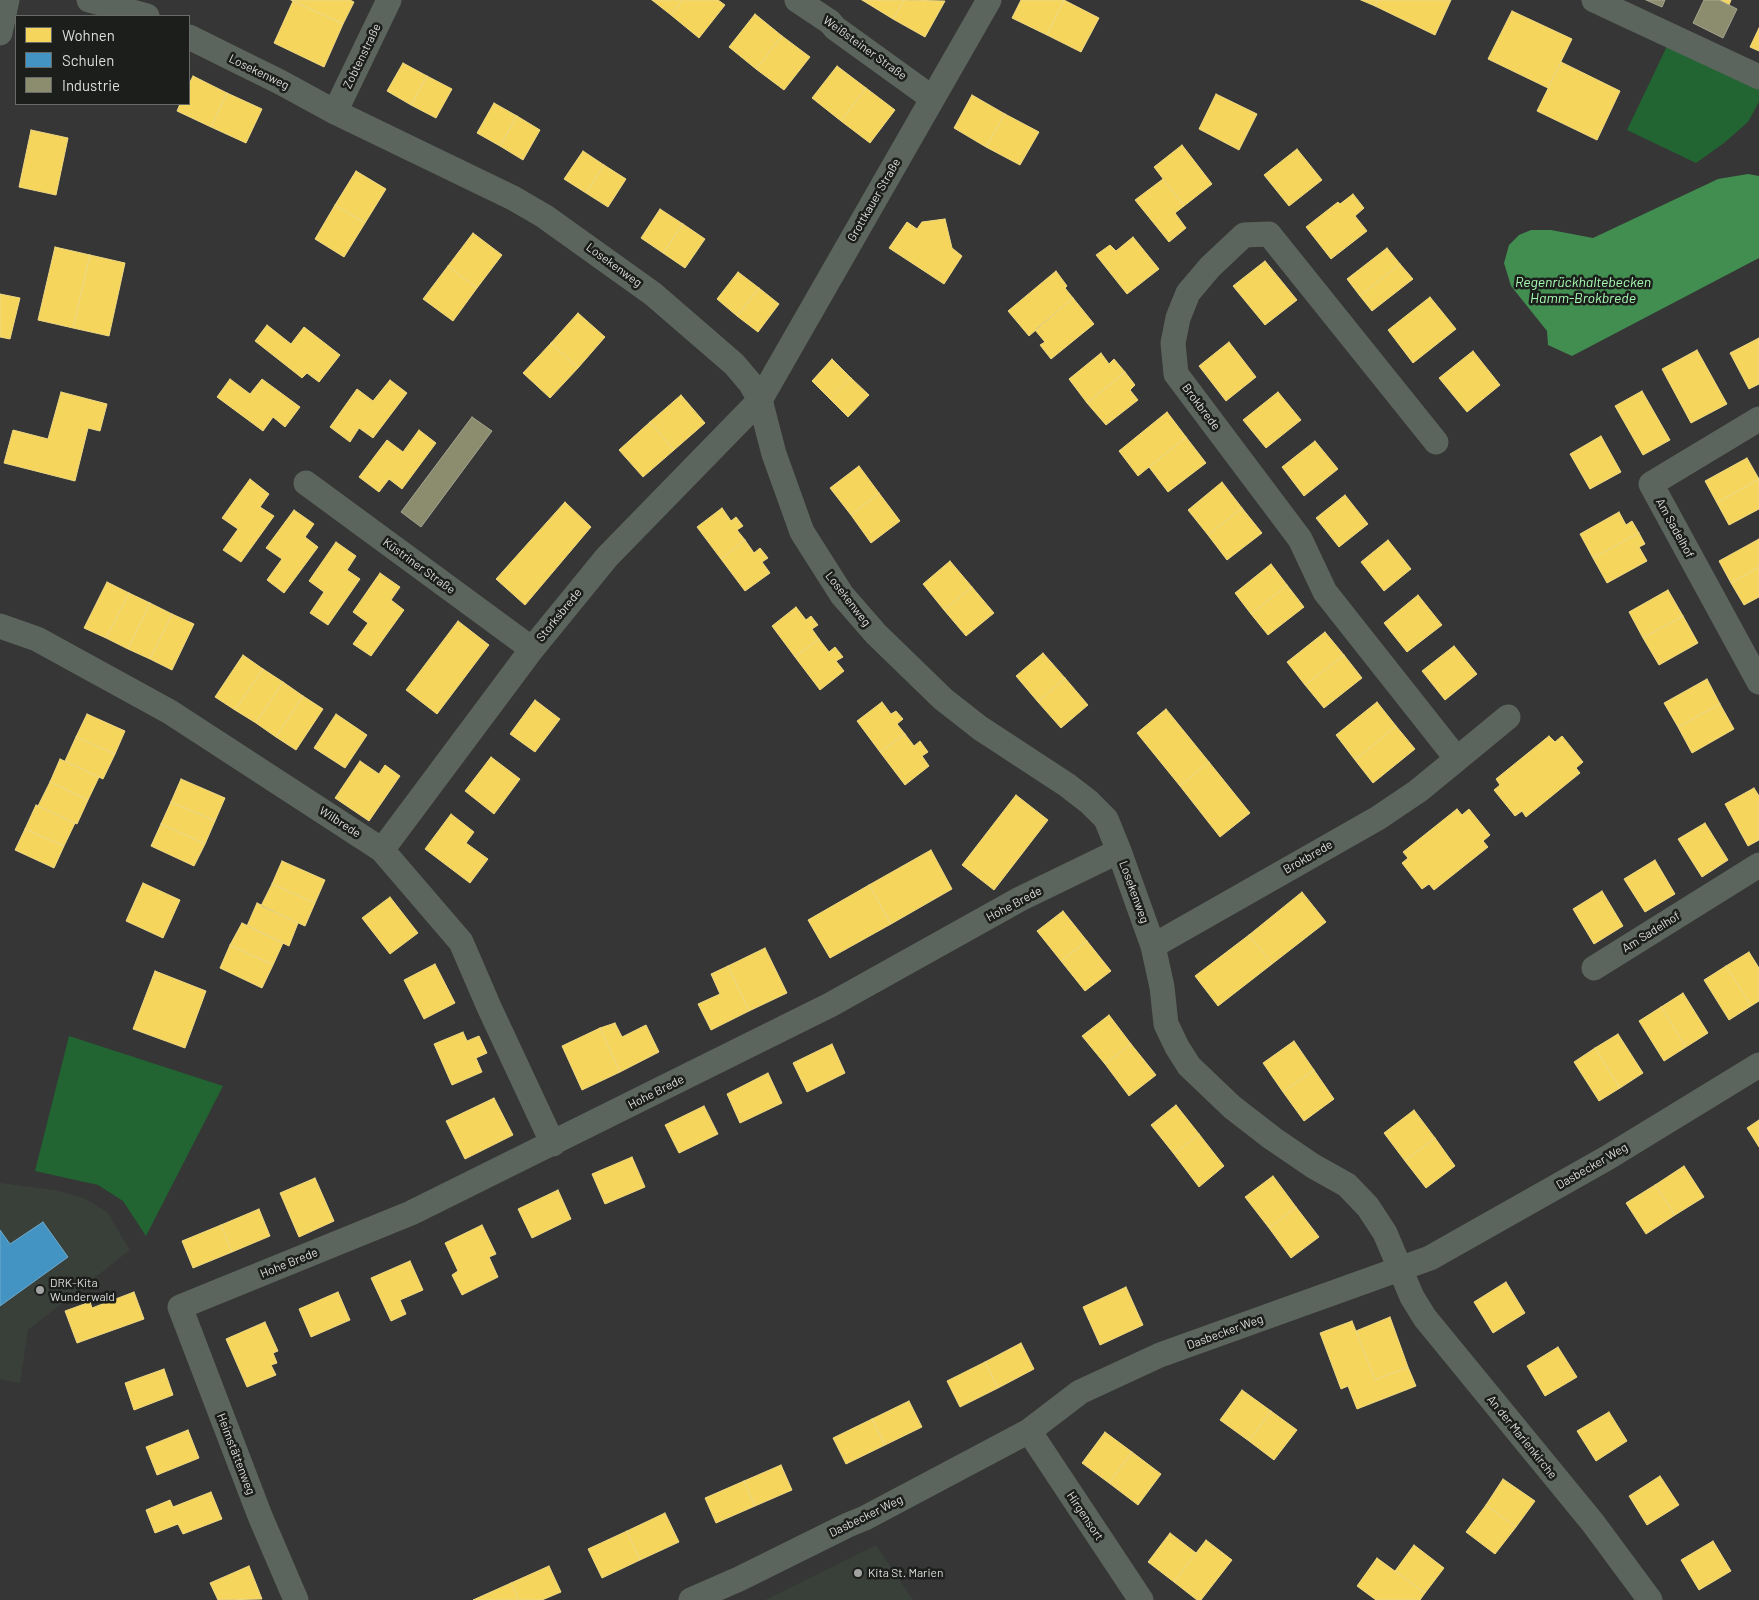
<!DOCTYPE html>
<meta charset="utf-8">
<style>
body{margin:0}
#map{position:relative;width:1759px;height:1600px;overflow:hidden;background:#353635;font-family:Barlow,sans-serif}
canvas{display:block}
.legend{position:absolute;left:15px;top:15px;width:175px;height:90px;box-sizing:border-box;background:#1c1e1c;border:1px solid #696b69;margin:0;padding:6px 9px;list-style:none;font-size:15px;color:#dcdedc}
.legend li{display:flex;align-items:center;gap:10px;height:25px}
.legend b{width:25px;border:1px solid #696b69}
</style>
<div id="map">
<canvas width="1759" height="1600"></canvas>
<ul class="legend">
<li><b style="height:14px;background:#f6d55c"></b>Wohnen</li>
<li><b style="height:14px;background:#4393c3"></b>Schulen</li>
<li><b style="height:14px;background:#8c8c6e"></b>Industrie</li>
</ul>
</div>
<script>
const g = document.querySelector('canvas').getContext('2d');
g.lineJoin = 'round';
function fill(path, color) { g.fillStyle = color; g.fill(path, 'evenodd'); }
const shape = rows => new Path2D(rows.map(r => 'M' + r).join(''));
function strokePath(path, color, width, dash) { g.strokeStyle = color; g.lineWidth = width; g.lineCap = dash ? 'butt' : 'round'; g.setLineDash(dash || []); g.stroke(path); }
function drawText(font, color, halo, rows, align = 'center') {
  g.font = font + ' Barlow,sans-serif'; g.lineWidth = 5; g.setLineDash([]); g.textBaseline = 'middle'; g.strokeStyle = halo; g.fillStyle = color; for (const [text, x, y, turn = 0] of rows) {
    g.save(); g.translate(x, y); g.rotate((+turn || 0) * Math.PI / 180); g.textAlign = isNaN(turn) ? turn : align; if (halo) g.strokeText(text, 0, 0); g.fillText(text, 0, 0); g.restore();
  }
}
fill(shape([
 [0,1183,54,1190,84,1198,107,1212,130,1250,28,1330,20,1383,0,1379],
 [876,1545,913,1600,765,1600]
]), '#39403a');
fill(shape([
 [1669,42,1759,86,1759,102,1748,122,1724,143,1696,163,1627,130],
 [69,1036,223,1086,146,1236,123,1201,98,1185,35,1171]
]), '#226532');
fill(shape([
 [1748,174,1759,176,1759,258,1572,356,1548,345,1547,331,1511,286,1504,263,1509,245,1519,235,1531,230,1551,230,1593,238,1718,179]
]), '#428d50');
const homes = shape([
 [291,0,350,0,354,2,343,24,291,0],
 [652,0,683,0,671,15,652,0],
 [683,0,718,0,725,5,699,38,671,15,683,0],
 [862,0,904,0,893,19,862,0],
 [904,0,945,1,925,37,893,19,904,0],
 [1021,0,1064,0,1047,35,1012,18,1021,0],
 [1064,0,1099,18,1081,52,1047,35,1064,0],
 [1361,0,1378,0,1375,6,1361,0],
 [1378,0,1451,0,1435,35,1375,6,1378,0],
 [1719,0,1731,0,1729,5,1719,0],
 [293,1,343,24,324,67,274,43,293,1],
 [1512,11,1572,39,1548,88,1488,59,1512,11],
 [755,14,782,36,756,69,729,47,755,14],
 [1759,28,1759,51,1750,47,1759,28],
 [782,36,810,57,784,90,756,69,782,36],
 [1561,62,1620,91,1597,140,1537,111,1561,62],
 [403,63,427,76,411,105,387,91,403,63],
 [837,66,866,88,841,121,812,98,837,66],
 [193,76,227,93,211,127,177,111,180,104,189,104,189,84,193,76],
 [427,76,452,89,436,118,411,105,427,76],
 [866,88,895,110,870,143,841,121,866,88],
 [227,93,262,109,246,143,211,127,227,93],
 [1216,94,1257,114,1239,150,1199,129,1216,94],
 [972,95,1005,114,986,147,954,128,972,95],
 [494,103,517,116,500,146,477,133,494,103],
 [1005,114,1039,132,1020,165,986,147,1005,114],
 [517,116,540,130,523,160,500,146,517,116],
 [31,130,68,138,56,195,19,187,31,130],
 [1182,145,1212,184,1184,206,1154,167,1182,145],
 [1297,149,1322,180,1289,206,1264,175,1297,149],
 [583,151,604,165,586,193,564,179,583,151],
 [604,165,626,179,608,207,586,193,604,165],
 [356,171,386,189,365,223,335,205,356,171],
 [1163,179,1184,206,1175,213,1186,228,1169,242,1135,200,1163,179],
 [1353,194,1364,208,1355,216,1367,231,1331,259,1306,227,1338,202,1340,204,1353,194],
 [335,205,365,223,344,257,315,239,335,205],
 [660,209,683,224,663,253,641,238,660,209],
 [945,219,952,248,962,256,944,284,889,248,907,222,917,229,922,222,945,219],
 [683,224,705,239,685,268,663,253,683,224],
 [473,233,502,255,477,288,448,266,473,233],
 [1133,237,1159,269,1127,294,1096,255,1110,245,1116,251,1133,237],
 [55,247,90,255,73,328,38,320,55,247],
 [1387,248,1400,264,1360,296,1347,279,1387,248],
 [90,255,125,263,109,336,73,328,90,255],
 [1265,261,1297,300,1265,325,1233,286,1265,261],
 [1400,264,1413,279,1372,311,1360,296,1400,264],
 [448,266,477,288,453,321,423,299,448,266],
 [1056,271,1067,286,1065,288,1073,298,1029,336,1008,311,1056,271],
 [738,272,759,288,737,316,717,299,738,272],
 [759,288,779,304,758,332,737,316,759,288],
 [0,294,20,298,10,339,0,337,0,294],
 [1430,297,1456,329,1413,363,1388,330,1430,297],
 [1073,298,1094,324,1051,359,1040,345,1045,342,1035,330,1073,298],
 [578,313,605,337,578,368,551,343,578,313],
 [267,325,291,344,304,327,340,355,319,382,307,373,302,378,255,341,267,325],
 [1759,338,1759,384,1749,389,1730,353,1759,338],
 [1229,342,1256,377,1226,401,1199,366,1229,342],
 [551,343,578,368,550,398,523,373,551,343],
 [1697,350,1727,404,1691,423,1662,369,1697,350],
 [1473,351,1500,385,1467,412,1439,378,1473,351],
 [1101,353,1109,364,1114,359,1125,372,1087,403,1069,379,1101,353],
 [832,359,851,378,830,399,812,381,832,359],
 [1125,372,1135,385,1130,390,1138,400,1106,425,1087,403,1125,372],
 [851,378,869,395,848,417,830,399,851,378],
 [230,379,250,394,262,379,300,407,285,427,273,417,263,431,217,397,230,379],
 [390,380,407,393,373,438,359,428,350,442,330,427,357,389,373,401,390,380],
 [1642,391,1670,440,1643,455,1615,406,1642,391],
 [61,392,107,404,100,431,88,428,75,481,4,463,13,430,48,439,61,392],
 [1278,392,1301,420,1266,448,1243,420,1278,392],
 [681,395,705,423,674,450,650,422,681,395],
 [1167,412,1186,437,1138,476,1119,451,1167,412],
 [650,422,674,450,643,477,619,450,650,422],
 [419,430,436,443,402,489,389,479,379,492,359,477,387,440,403,452,419,430],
 [1601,436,1621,472,1590,489,1570,454,1601,436],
 [1186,437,1206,463,1168,492,1149,467,1186,437],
 [1315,441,1338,469,1304,496,1282,467,1315,441],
 [1747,458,1759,479,1717,503,1705,481,1747,458],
 [859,466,879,493,851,515,830,488,859,466],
 [250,479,269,494,260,507,274,516,241,562,223,550,238,529,222,518,250,479],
 [1759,479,1759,509,1729,525,1717,503,1759,479],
 [1222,482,1242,508,1208,535,1188,510,1222,482],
 [879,493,900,521,871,543,851,515,879,493],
 [1345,495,1368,524,1339,547,1316,518,1345,495],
 [565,502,591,527,525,605,496,579,565,502],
 [722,508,731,521,736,517,743,526,737,530,745,540,721,559,697,527,722,508],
 [1242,508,1262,533,1227,560,1208,535,1242,508],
 [294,510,314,524,305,537,318,547,284,593,267,580,282,559,266,548,294,510],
 [1619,512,1626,525,1632,521,1639,533,1593,558,1580,534,1619,512],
 [1639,533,1645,544,1639,547,1647,561,1607,583,1593,558,1639,533],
 [1759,539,1759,567,1731,583,1719,561,1759,539],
 [745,540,754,553,760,548,768,558,762,562,770,573,745,591,721,559,745,540],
 [1388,540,1411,569,1384,591,1361,562,1388,540],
 [336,542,356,556,347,570,360,579,328,625,310,613,324,592,309,581,336,542],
 [950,561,972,587,944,610,923,584,950,561],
 [1271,564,1287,585,1251,614,1235,593,1271,564],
 [1759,567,1759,597,1744,605,1731,583,1759,567],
 [380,573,400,587,391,600,404,610,371,656,353,644,368,623,353,612,380,573],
 [107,582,129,593,106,638,84,628,107,582],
 [1287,585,1304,607,1268,635,1251,614,1287,585],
 [972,587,994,613,966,636,944,610,972,587],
 [1668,590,1683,616,1643,638,1629,612,1668,590],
 [129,593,150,603,128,649,106,638,129,593],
 [1418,595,1442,625,1407,652,1384,623,1418,595],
 [150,603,172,614,150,659,128,649,150,603],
 [796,607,806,620,811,616,818,625,812,629,819,639,795,657,772,626,796,607],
 [172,614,194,624,172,670,150,659,172,614],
 [1683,616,1698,643,1659,665,1643,638,1683,616],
 [458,621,489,645,437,714,406,690,458,621],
 [1325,632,1344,655,1305,685,1287,662,1325,632],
 [819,639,829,652,835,647,843,657,836,661,844,671,820,690,795,657,819,639],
 [1454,646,1477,674,1445,700,1422,671,1454,646],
 [1043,653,1065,678,1038,702,1016,676,1043,653],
 [243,655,263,669,235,710,215,697,243,655],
 [1344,655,1362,678,1324,708,1305,685,1344,655],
 [263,669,283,682,256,723,235,710,263,669],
 [1065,678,1088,705,1061,728,1038,702,1065,678],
 [1707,679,1720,704,1678,727,1664,703,1707,679],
 [283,682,303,696,276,737,256,723,283,682],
 [303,696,323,709,296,750,276,737,303,696],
 [535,700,560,719,535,752,510,734,535,700],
 [882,702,891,714,896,711,903,719,897,724,905,734,880,752,857,721,882,702],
 [1377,702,1396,726,1355,760,1336,735,1377,702],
 [1720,704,1734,729,1692,753,1678,727,1720,704],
 [1166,709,1209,762,1180,786,1137,733,1166,709],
 [87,714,125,731,115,754,76,737,87,714],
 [336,714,367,735,345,768,314,748,336,714],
 [1396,726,1415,749,1373,783,1355,760,1396,726],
 [905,734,914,746,920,741,928,752,922,756,929,766,905,785,880,752,905,734],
 [1549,736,1555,742,1562,736,1583,762,1576,768,1580,773,1526,817,1522,811,1515,816,1494,790,1500,785,1496,779,1549,736],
 [76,737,115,754,103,779,65,761,76,737],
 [491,757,520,779,494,814,465,791,491,757],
 [60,759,99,777,88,800,50,782,60,759],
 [360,761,379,774,385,765,400,776,369,821,335,798,360,761],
 [1209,762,1250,813,1220,837,1180,786,1209,762],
 [181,779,225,798,215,821,171,802,181,779],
 [50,782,88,800,77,824,38,806,50,782],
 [1754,788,1759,796,1759,840,1748,846,1725,804,1754,788],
 [1016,795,1048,820,994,890,962,865,1016,795],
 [171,802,215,821,205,844,161,824,171,802],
 [36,805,75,823,64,846,25,829,36,805],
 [1457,809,1462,815,1469,809,1490,835,1483,841,1488,847,1434,890,1429,884,1422,889,1402,863,1408,858,1403,852,1457,809],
 [451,814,474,832,466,843,488,859,470,883,425,849,451,814],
 [1705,823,1728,860,1702,877,1678,839,1705,823],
 [161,824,205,844,194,866,151,846,161,824],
 [25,829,64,846,54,868,15,850,25,829],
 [931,850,952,889,891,924,869,885,931,850],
 [1655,860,1675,894,1645,912,1624,879,1655,860],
 [282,861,325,880,315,903,272,884,282,861],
 [143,883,180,900,163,938,126,921,143,883],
 [272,884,315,903,305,926,261,906,272,884],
 [869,885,891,924,830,958,808,920,869,885],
 [1602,891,1623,926,1594,944,1573,909,1602,891],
 [1302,892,1326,922,1272,964,1249,935,1302,892],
 [390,897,418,933,390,954,362,918,390,897],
 [257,903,298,923,289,946,247,926,257,903],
 [1063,911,1087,941,1061,961,1037,931,1063,911],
 [242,923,283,943,273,965,230,945,242,923],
 [1249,935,1272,964,1218,1006,1195,976,1249,935],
 [1087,941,1111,971,1085,991,1061,961,1087,941],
 [230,945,273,965,262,988,220,968,230,945],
 [765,948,787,993,749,1011,728,966,765,948],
 [1749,952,1759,968,1759,1001,1751,1006,1726,966,1749,952],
 [435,964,455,1003,424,1019,404,980,435,964],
 [728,966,749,1011,711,1030,698,1004,720,994,711,974,728,966],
 [1726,966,1751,1006,1729,1020,1704,980,1726,966],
 [155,971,206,991,185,1048,133,1029,155,971],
 [1683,993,1708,1033,1686,1047,1661,1007,1683,993],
 [1661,1007,1686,1047,1664,1061,1639,1021,1661,1007],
 [1109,1015,1131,1044,1105,1064,1082,1036,1109,1015],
 [615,1023,622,1037,646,1025,659,1052,620,1072,600,1028,615,1023],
 [600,1028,620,1072,582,1090,562,1046,600,1028],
 [463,1032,467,1041,479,1036,487,1053,476,1058,482,1072,452,1085,434,1044,463,1032],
 [1618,1034,1643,1073,1620,1088,1595,1048,1618,1034],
 [1294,1041,1314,1070,1283,1092,1263,1063,1294,1041],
 [832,1044,845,1073,807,1092,793,1063,832,1044],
 [1131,1044,1156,1075,1129,1096,1105,1064,1131,1044],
 [1595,1048,1620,1088,1599,1101,1574,1062,1595,1048],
 [1314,1070,1334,1099,1304,1121,1283,1092,1314,1070],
 [768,1073,782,1103,740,1123,727,1094,768,1073],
 [494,1098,513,1135,465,1159,446,1121,494,1098],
 [1176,1105,1199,1134,1174,1154,1151,1125,1176,1105],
 [704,1106,718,1134,679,1153,665,1125,704,1106],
 [1414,1110,1435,1138,1405,1161,1384,1133,1414,1110],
 [1759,1120,1759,1147,1747,1128,1759,1120],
 [1199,1134,1224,1166,1199,1187,1174,1154,1199,1134],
 [1435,1138,1455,1166,1426,1188,1405,1161,1435,1138],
 [632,1157,645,1187,605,1204,592,1174,632,1157],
 [1684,1166,1704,1197,1675,1215,1655,1185,1684,1166],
 [1273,1176,1296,1207,1269,1228,1245,1197,1273,1176],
 [315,1178,334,1221,299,1237,280,1193,315,1178],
 [1655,1185,1675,1215,1646,1234,1626,1203,1655,1185],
 [558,1190,571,1219,532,1238,518,1209,558,1190],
 [1296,1207,1319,1237,1291,1258,1269,1228,1296,1207],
 [259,1209,270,1236,232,1252,221,1225,259,1209],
 [221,1225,232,1252,193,1268,182,1241,221,1225],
 [482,1225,496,1254,489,1257,498,1277,462,1295,452,1275,458,1271,445,1243,482,1225],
 [410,1261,423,1290,400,1300,406,1314,391,1321,371,1278,410,1261],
 [1506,1282,1525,1313,1493,1333,1474,1302,1506,1282],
 [1126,1287,1143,1325,1100,1345,1083,1307,1126,1287],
 [134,1292,144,1319,77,1343,65,1311,90,1302,92,1308,134,1292],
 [338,1292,350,1320,311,1337,299,1309,338,1292],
 [1390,1317,1408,1367,1375,1380,1356,1331,1390,1317],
 [1352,1321,1375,1380,1408,1367,1416,1386,1357,1409,1348,1386,1341,1389,1320,1333,1352,1321],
 [265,1322,278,1351,273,1353,277,1363,271,1365,276,1375,247,1387,226,1339,265,1322],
 [1021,1343,1034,1369,998,1388,985,1362,1021,1343],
 [1558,1347,1577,1377,1545,1396,1527,1366,1558,1347],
 [985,1362,998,1388,960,1407,947,1381,985,1362],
 [164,1369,173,1395,134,1410,125,1383,164,1369],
 [1242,1390,1271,1411,1249,1441,1220,1420,1242,1390],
 [909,1401,922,1427,885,1445,872,1419,909,1401],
 [1271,1411,1297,1430,1274,1460,1249,1441,1271,1411],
 [1609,1412,1627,1441,1596,1461,1577,1431,1609,1412],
 [872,1419,885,1445,846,1464,833,1438,872,1419],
 [188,1430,199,1458,157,1475,146,1447,188,1430],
 [1105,1432,1132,1452,1109,1483,1082,1463,1105,1432],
 [1132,1452,1161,1474,1138,1505,1109,1483,1132,1452],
 [781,1465,792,1490,755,1506,744,1481,781,1465],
 [1660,1476,1679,1505,1647,1525,1629,1496,1660,1476],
 [1503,1479,1535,1501,1516,1527,1486,1505,1503,1479],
 [744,1481,755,1506,716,1523,705,1498,744,1481],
 [211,1492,222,1519,183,1534,178,1524,155,1533,146,1510,170,1500,173,1507,211,1492],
 [1486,1505,1516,1527,1495,1554,1466,1532,1486,1505],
 [665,1513,679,1542,640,1560,627,1531,665,1513],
 [627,1531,640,1560,602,1578,588,1549,627,1531],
 [1170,1533,1196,1553,1174,1582,1148,1562,1170,1533],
 [1206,1540,1232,1560,1201,1600,1197,1600,1174,1582,1206,1540],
 [1713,1541,1731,1571,1699,1590,1681,1560,1713,1541],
 [1414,1545,1444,1568,1425,1593,1395,1571,1414,1545],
 [1377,1558,1425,1593,1420,1600,1376,1600,1357,1586,1377,1558],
 [249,1566,262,1599,218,1600,210,1583,249,1566],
 [549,1566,561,1592,542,1600,519,1600,511,1583,549,1566],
 [511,1583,519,1600,473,1600,511,1583]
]);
fill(homes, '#f6d55c');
strokePath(homes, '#eed882', 1);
const schools = shape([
 [43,1222,68,1257,0,1306,0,1230,10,1244,43,1222]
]);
fill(schools, '#4393c3');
strokePath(schools, '#71aaca', 1);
const industry = shape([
 [1646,0,1665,0,1662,7,1646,0],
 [1704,0,1719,0,1737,9,1723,38,1693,23,1704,0],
 [472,417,492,431,421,527,401,512,472,417]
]);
fill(industry, '#8c8c6e');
strokePath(industry, '#a4a58f', 1);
strokePath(shape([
 [89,0,147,16],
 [797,0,830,22,835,28,932,98],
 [1594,0,1759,77],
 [0,33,7,0],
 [189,37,280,82,335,112,513,198,544,216,653,294,734,364,751,384,760,400,774,454,802,532,842,595,876,634,943,699,980,728,1067,785,1089,802,1106,819,1119,851,1153,946,1162,987,1166,1024,1177,1047,1189,1066,1232,1107,1272,1138,1313,1166,1347,1185,1368,1207,1385,1233,1412,1297,1425,1318,1593,1523,1650,1600],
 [335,112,389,0],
 [1759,419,1651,484,1759,682],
 [306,483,532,649],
 [0,626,37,639,170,712,382,850,461,942,489,1007,553,1144],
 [1457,759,1508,717],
 [382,850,532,649,607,557,760,400,989,0],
 [1153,946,1378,818,1418,791,1457,759,1325,592,1300,539,1176,374,1173,343,1178,318,1188,293,1210,267,1244,235,1269,234,1436,442],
 [1594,968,1759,865],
 [1029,1431,1141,1600],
 [296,1600,260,1516,180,1307,411,1213,830,1005,1020,899,1119,851],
 [691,1600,739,1579,848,1525,865,1518,1029,1431,1080,1392,1160,1355,1430,1258,1607,1158,1759,1065]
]), '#5c655d', 25);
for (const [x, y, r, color] of [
 [40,1290,5,"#a2a3a2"],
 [858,1573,5,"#a2a3a2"]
]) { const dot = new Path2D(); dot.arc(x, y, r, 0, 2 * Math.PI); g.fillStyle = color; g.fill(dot); strokePath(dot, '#1c1e1c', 2); }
drawText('12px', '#dcdedc', '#1c1e1c', [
 ["Weißsteiner Straße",865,48,36],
 ["Zobtenstraße",362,56,-64],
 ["Losekenweg",259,72,26],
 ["Grottkauer Straße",874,200,-60],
 ["Losekenweg",614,265,36],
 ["Brokbrede",1201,407,53],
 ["Am Sadelhof",1675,528,61],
 ["Küstriner Straße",419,566,36],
 ["Losekenweg",848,599,52],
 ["Storksbrede",559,615,-51],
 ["Wilbrede",340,822,33],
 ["Brokbrede",1308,857,-30],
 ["Losekenweg",1134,892,70],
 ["Hohe Brede",1014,904,-28],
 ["Am Sadelhof",1651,932,-32],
 ["Hohe Brede",656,1092,-27],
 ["Dasbecker Weg",1592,1166,-30],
 ["Hohe Brede",289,1263,-22],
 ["Dasbecker Weg",1225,1332,-20],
 ["An der Marienkirche",1522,1437,51],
 ["Heimstättenweg",236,1454,69],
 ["Dasbecker Weg",866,1516,-26],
 ["Hirgensort",1085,1516,56]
]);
drawText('12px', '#dcdedc', '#1c1e1c', [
 ["DRK-Kita",50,1283],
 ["Wunderwald",50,1297],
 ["Kita St. Marien",868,1573]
], 'left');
drawText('italic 14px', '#a8fcb4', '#1c1e1c', [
 ["Regenrückhaltebecken",1583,282],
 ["Hamm-Brokbrede",1583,298]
]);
</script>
